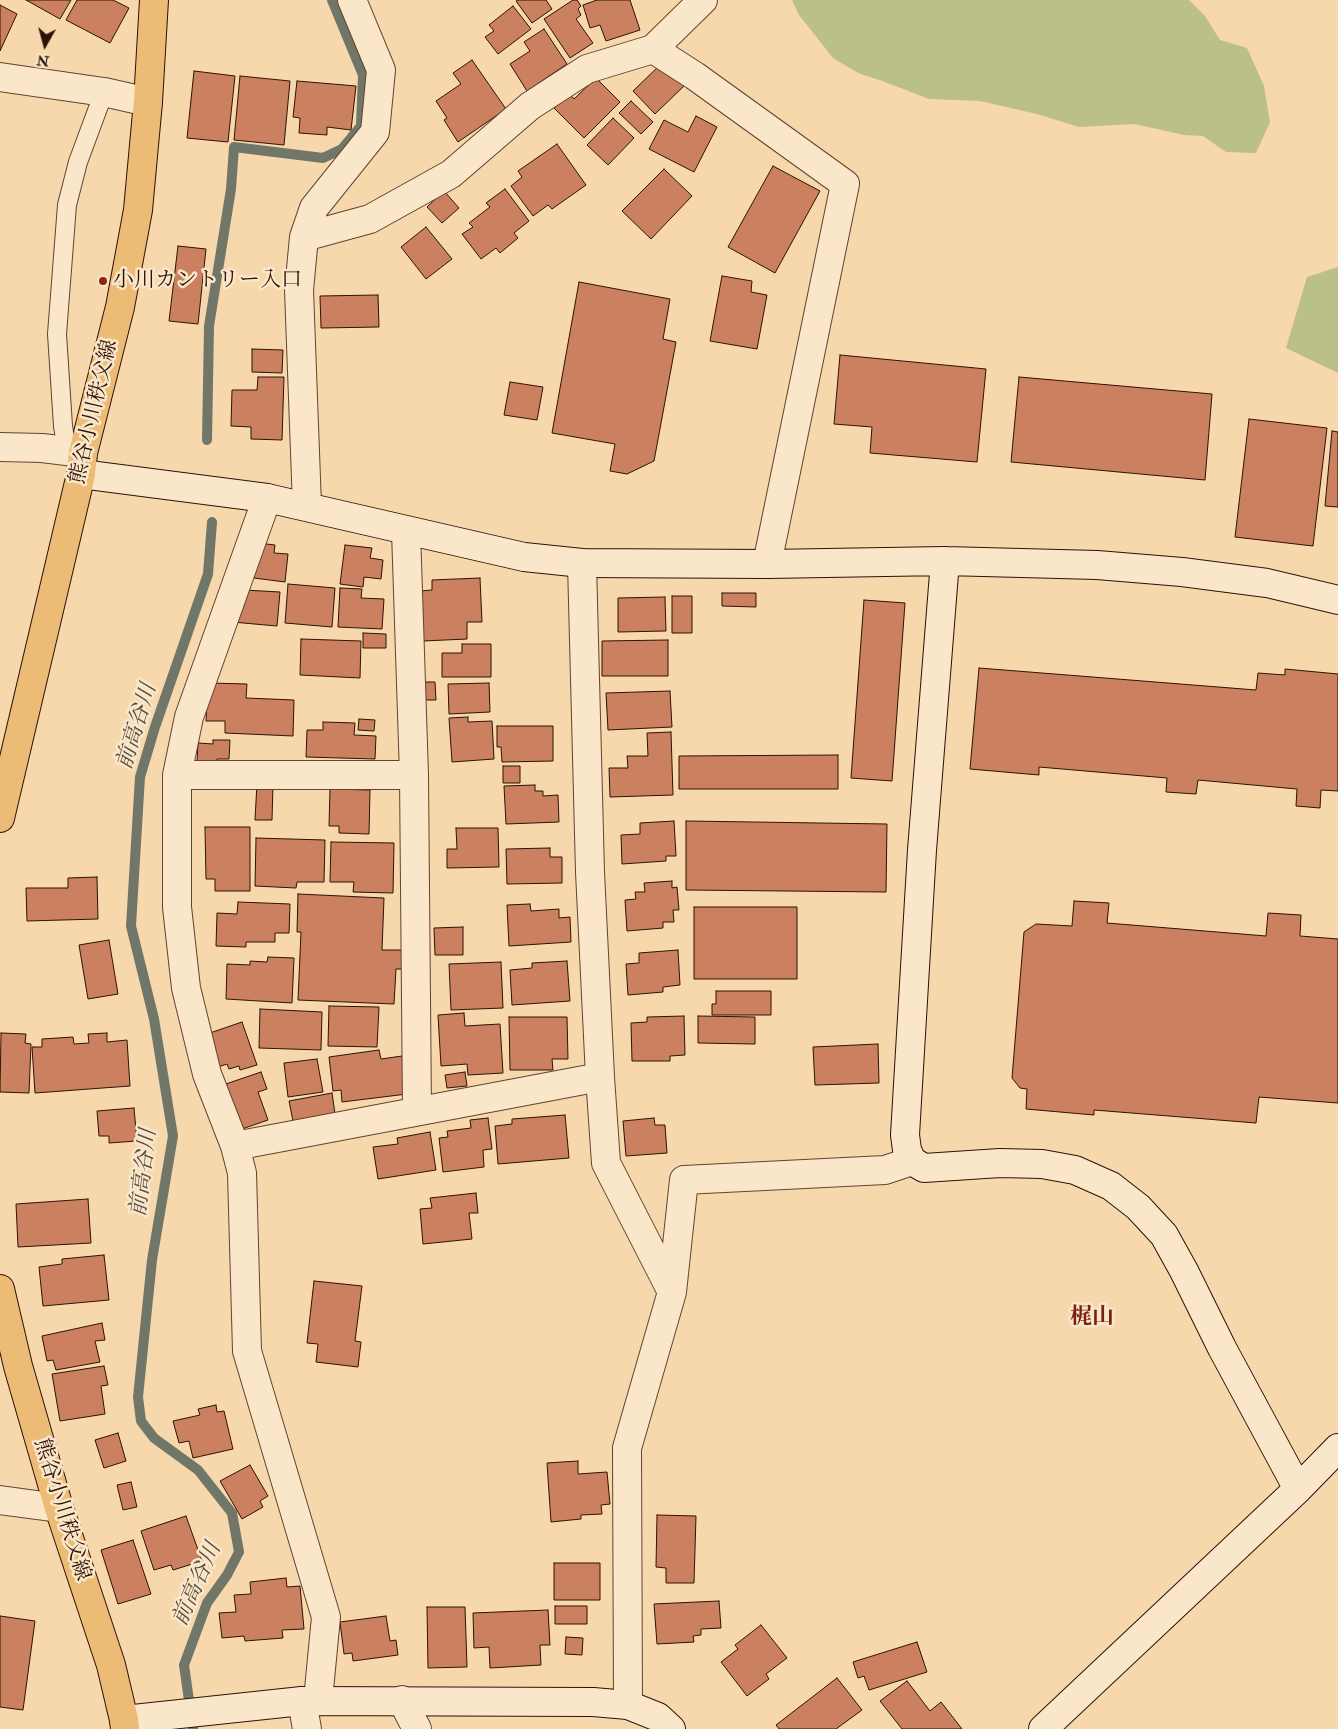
<!DOCTYPE html>
<meta charset="utf-8">
<style>
body{margin:0}
#map{position:relative;width:1338px;height:1729px;overflow:hidden;background:#f7d8ac;font-family:"IM FELL Double Pica",serif}
canvas{display:block}
.north{position:absolute;left:20px;top:20px;width:50px;height:50px;-webkit-text-stroke:4px #fae6c9;paint-order:stroke;rotate:187deg;font-size:14px;font-weight:700;line-height:20px;text-align:center;color:#2d1207}
.north::after{content:'';display:block;margin:auto;width:18px;height:22px;background:#2d1207;clip-path:polygon(50% 0,100% 100%,50% 72%,0 100%)}
</style>
<div id="map">
<canvas width="1338" height="1729"></canvas>
<div class="north">N</div>
</div>
<script>
const g = document.querySelector('canvas').getContext('2d');
g.lineJoin = 'round';
function fill(path, color) { g.fillStyle = color; g.fill(path, 'evenodd'); }
const shape = rows => new Path2D(rows.map(r => 'M' + r).join(''));
function strokePath(path, color, width, dash) { g.strokeStyle = color; g.lineWidth = width; g.lineCap = dash ? 'butt' : 'round'; g.setLineDash(dash || []); g.stroke(path); }
function drawText(font, color, halo, rows, align = 'center') {
  g.font = font + ' "IM FELL Double Pica","Noto Serif JP",serif'; g.lineWidth = 5; g.setLineDash([]); g.textBaseline = 'middle'; g.strokeStyle = halo; g.fillStyle = color; for (const [text, x, y, turn = 0] of rows) {
    g.save(); g.translate(x, y); g.rotate((+turn || 0) * Math.PI / 180); g.textAlign = isNaN(turn) ? turn : align; if (halo) g.strokeText(text, 0, 0); g.fillText(text, 0, 0); g.restore();
  }
}
fill(shape([
 [792,0,1189,0,1205,16,1220,40,1247,48,1264,86,1270,122,1256,153,1226,152,1203,136,1184,135,1134,124,1079,127,1037,114,980,101,929,99,885,82,858,73,833,58,799,15],
 [1338,267,1338,373,1286,348,1307,277]
]), '#bbbf8a');
strokePath(shape([
 [207,440,209,326,231,189,234,147,323,158,342,149,361,126,363,75,332,0],
 [193,1729,184,1665,207,1603,227,1575,239,1552,232,1513,198,1470,154,1438,141,1421,138,1397,152,1260,173,1136,154,1019,131,926,140,777,155,727,208,574,212,522]
]), '#707768', 10);
const building = shape([
 [26,0,71,0,60,19,26,0],
 [77,0,113,0,129,8,110,43,66,20,77,0],
 [518,0,546,0,552,9,532,23,516,1,518,0],
 [573,0,577,0,581,6,578,9,581,15,576,19,593,43,570,58,544,19,573,0],
 [597,0,630,0,640,30,606,41,600,25,590,28,583,5,597,0],
 [0,5,17,14,0,51,0,5],
 [513,6,531,29,498,54,485,37,494,31,489,25,513,6],
 [544,29,567,64,527,91,510,64,530,51,524,42,544,29],
 [472,60,506,109,458,142,444,120,447,118,436,101,461,84,453,73,472,60],
 [659,66,685,85,655,114,633,91,659,66],
 [194,71,235,76,228,142,187,138,194,71],
 [240,76,290,81,284,145,234,140,240,76],
 [596,78,620,102,584,138,554,108,569,93,574,99,596,78],
 [297,81,356,86,351,130,327,127,327,135,299,133,300,118,293,117,297,81],
 [631,101,653,122,641,134,619,113,631,101],
 [696,116,717,127,694,172,649,149,664,120,688,132,696,116],
 [613,118,634,138,608,165,587,145,613,118],
 [557,144,586,185,552,209,548,205,533,216,511,186,522,177,518,171,557,144],
 [773,166,820,191,775,273,728,247,773,166],
 [664,169,692,196,651,239,622,211,664,169],
 [505,189,529,221,514,233,518,238,500,253,496,248,481,259,462,234,473,227,469,223,490,207,486,203,505,189],
 [444,191,459,208,442,223,427,207,444,191],
 [426,227,452,259,426,279,401,247,426,227],
 [178,246,206,249,198,324,169,321,178,246],
 [722,276,752,281,751,292,767,295,757,349,710,341,722,276],
 [579,282,670,299,663,339,676,342,654,461,627,474,610,471,615,444,552,433,579,282],
 [378,295,379,327,321,328,320,296,378,295],
 [252,349,283,350,282,373,252,372,252,349],
 [840,355,986,369,977,462,870,453,872,427,834,424,840,355],
 [258,377,284,377,282,440,251,439,251,427,231,426,232,390,257,390,258,377],
 [1019,377,1212,394,1205,480,1011,462,1019,377],
 [510,382,543,387,537,420,504,415,510,382],
 [1249,419,1327,428,1313,546,1235,537,1249,419],
 [1332,431,1338,432,1338,507,1325,506,1332,431],
 [258,543,275,545,274,553,288,554,285,582,254,578,258,543],
 [345,545,372,548,370,558,383,560,381,579,364,577,363,587,340,584,345,545],
 [480,578,482,622,467,622,467,639,423,641,420,591,432,590,432,580,480,578],
 [288,584,335,588,332,627,285,623,288,584],
 [340,588,362,589,361,598,384,599,382,629,338,627,340,588],
 [244,590,280,592,277,626,232,622,233,606,243,606,244,590],
 [722,593,756,593,756,607,722,606,722,593],
 [672,596,692,596,692,633,672,633,672,596],
 [665,597,666,631,618,632,618,598,665,597],
 [864,600,905,603,892,781,851,778,864,600],
 [363,633,386,634,386,648,363,648,363,633],
 [301,639,361,641,360,678,300,675,301,639],
 [668,640,668,676,602,676,602,641,668,640],
 [462,644,491,644,491,677,442,677,442,653,462,653,462,644],
 [979,668,1256,690,1258,673,1285,675,1285,669,1338,674,1338,791,1321,790,1320,808,1296,806,1297,789,1198,780,1196,794,1166,792,1167,778,1039,767,1039,775,970,769,979,668],
 [422,682,435,682,436,700,422,700,422,682],
 [208,683,247,684,246,698,294,700,293,736,225,733,225,721,206,721,208,683],
 [489,683,490,712,449,714,448,684,489,683],
 [670,691,672,727,608,730,606,693,670,691],
 [468,717,468,722,492,721,494,759,452,762,449,718,468,717],
 [359,719,375,720,374,731,358,730,359,719],
 [323,722,355,723,354,735,376,736,375,759,306,757,307,730,323,730,323,722],
 [497,726,553,726,553,761,502,762,501,747,497,747,497,726],
 [671,732,673,795,610,797,609,768,628,768,627,756,648,756,647,733,671,732],
 [213,740,230,740,229,759,217,759,217,764,197,763,198,743,213,744,213,740],
 [838,755,838,789,679,789,679,756,838,755],
 [503,766,520,766,520,783,503,783,503,766],
 [257,783,273,784,272,820,255,820,257,783],
 [535,785,535,791,543,791,543,796,558,795,559,822,506,824,504,786,535,785],
 [330,789,370,790,369,834,339,833,339,826,329,826,330,789],
 [674,821,676,856,666,856,666,861,622,864,621,835,640,834,640,823,674,821],
 [686,821,887,824,886,892,686,890,686,821],
 [205,827,250,827,250,891,215,891,215,879,206,879,205,827],
 [456,828,498,828,499,867,447,868,447,849,457,849,456,828],
 [256,838,325,840,324,882,297,882,296,888,255,886,256,838],
 [331,842,394,843,393,893,353,892,354,882,330,882,331,842],
 [550,848,550,857,562,857,562,883,507,884,506,849,550,848],
 [97,877,98,919,27,921,26,888,68,888,68,878,97,877],
 [672,881,672,888,677,887,679,910,673,910,674,922,663,922,663,928,627,931,625,900,636,899,635,892,645,892,644,883,672,881],
 [298,894,384,898,382,950,403,950,402,969,396,969,394,1004,298,1000,301,932,297,932,298,894],
 [1074,901,1109,903,1107,923,1266,936,1268,913,1301,915,1300,936,1338,939,1338,1103,1259,1097,1256,1123,1094,1110,1094,1115,1026,1109,1027,1089,1020,1088,1012,1078,1024,932,1036,924,1072,926,1074,901],
 [238,902,290,904,289,933,275,933,275,942,246,942,246,947,216,946,217,913,237,914,238,902],
 [530,904,531,911,559,909,559,918,570,917,571,942,509,946,507,905,530,904],
 [694,907,797,907,797,979,694,979,694,907],
 [463,927,463,955,435,955,434,928,463,927],
 [109,940,118,994,88,999,79,945,109,940],
 [678,950,680,985,663,987,663,992,628,995,626,964,639,963,639,953,678,950],
 [268,957,294,958,292,1003,226,999,227,964,250,965,250,961,267,962,268,957],
 [567,961,570,1001,512,1005,510,970,532,968,532,963,567,961],
 [501,962,503,1008,451,1010,449,964,501,962],
 [716,991,771,991,771,1015,712,1015,712,1004,716,1004,716,991],
 [329,1006,379,1007,377,1047,328,1046,329,1006],
 [260,1009,322,1012,321,1050,259,1048,260,1009],
 [464,1013,465,1026,500,1024,503,1073,468,1075,467,1064,441,1066,438,1015,464,1013],
 [684,1016,685,1055,670,1056,670,1061,632,1061,631,1023,647,1022,647,1017,684,1016],
 [698,1016,755,1017,755,1044,698,1043,698,1016],
 [509,1017,567,1017,568,1059,552,1059,553,1070,510,1070,509,1017],
 [242,1022,257,1065,240,1070,239,1066,229,1069,227,1064,218,1067,207,1034,242,1022],
 [1,1033,26,1034,25,1043,31,1044,29,1093,0,1092,1,1033],
 [107,1033,107,1042,127,1040,130,1086,35,1093,32,1047,42,1047,42,1039,73,1037,74,1044,89,1043,88,1034,107,1033],
 [878,1044,879,1083,815,1085,813,1047,878,1044],
 [379,1050,381,1059,402,1056,407,1094,342,1102,341,1090,333,1091,329,1057,379,1050],
 [317,1059,323,1092,288,1097,284,1063,317,1059],
 [261,1072,267,1089,258,1092,268,1120,239,1130,223,1085,261,1072],
 [465,1072,467,1086,447,1088,445,1075,465,1072],
 [332,1093,335,1114,293,1121,289,1101,332,1093],
 [134,1108,137,1141,109,1143,109,1136,99,1136,97,1111,134,1108],
 [565,1115,569,1158,498,1164,495,1126,512,1124,512,1119,565,1115],
 [488,1118,492,1149,483,1150,484,1167,443,1172,439,1138,448,1137,447,1131,471,1128,470,1120,488,1118],
 [654,1118,655,1125,665,1125,667,1153,626,1156,623,1121,654,1118],
 [430,1132,436,1170,378,1179,373,1147,398,1144,397,1138,430,1132],
 [476,1193,478,1213,469,1213,472,1239,423,1244,420,1209,432,1208,430,1198,476,1193],
 [88,1199,91,1243,18,1247,16,1204,88,1199],
 [104,1255,109,1300,43,1306,39,1267,62,1264,62,1259,104,1255],
 [314,1281,362,1286,355,1341,361,1342,358,1367,316,1362,318,1344,307,1343,314,1281],
 [102,1323,105,1340,95,1341,100,1362,56,1370,53,1360,47,1361,42,1336,102,1323],
 [104,1366,108,1385,101,1386,105,1414,60,1421,52,1374,104,1366],
 [216,1405,217,1412,224,1411,233,1449,193,1458,189,1441,179,1443,173,1421,200,1415,198,1409,216,1405],
 [118,1433,126,1461,104,1468,95,1440,118,1433],
 [578,1461,578,1474,607,1472,610,1504,601,1505,602,1514,581,1515,581,1519,551,1522,547,1463,578,1461],
 [250,1465,268,1496,260,1501,263,1507,242,1519,220,1481,250,1465],
 [131,1482,137,1507,123,1510,117,1485,131,1482],
 [657,1515,696,1516,694,1583,666,1583,666,1568,656,1567,657,1515],
 [186,1516,202,1561,173,1570,171,1565,154,1570,141,1531,186,1516],
 [133,1540,151,1594,118,1604,101,1550,133,1540],
 [554,1563,600,1563,600,1600,554,1600,554,1563],
 [286,1578,287,1587,300,1586,304,1629,282,1630,283,1638,245,1641,244,1636,222,1638,219,1613,236,1612,234,1595,251,1594,250,1582,286,1578],
 [719,1601,721,1628,701,1629,701,1635,693,1636,694,1642,657,1644,654,1604,719,1601],
 [555,1606,587,1606,587,1624,555,1624,555,1606],
 [427,1607,465,1607,467,1667,428,1668,427,1607],
 [548,1610,550,1645,540,1645,541,1665,490,1668,489,1647,474,1648,473,1613,548,1610],
 [0,1616,35,1621,23,1710,0,1707,0,1616],
 [386,1616,390,1641,396,1640,398,1655,353,1661,352,1653,344,1654,340,1622,386,1616],
 [761,1625,787,1658,766,1674,769,1679,747,1696,721,1662,738,1649,735,1645,761,1625],
 [566,1637,583,1638,582,1655,565,1654,566,1637],
 [917,1642,927,1672,869,1690,864,1676,858,1678,853,1662,917,1642],
 [837,1678,862,1710,836,1729,779,1729,776,1725,837,1678],
 [907,1681,930,1711,941,1702,962,1729,902,1729,880,1701,907,1681]
]);
fill(building, '#cb805f');
strokePath(building, '#2d1207', 1);
const lane = shape([
 [67,451,63,426,57,334,67,205,78,162,104,92]
]);
const street = shape([
 [653,49,695,76,845,184,767,564],
 [0,77,104,92,148,102],
 [304,237,370,219,451,174,530,106,587,69,653,49,703,0],
 [0,447,42,448,83,453],
 [267,498,189,717,177,775,177,907,186,988,207,1074,235,1146,242,1173,247,1351,326,1617,318,1700],
 [307,506,299,290,304,237,314,208,375,132,381,70,352,0],
 [406,531,414,775,417,1111],
 [177,775,414,775],
 [600,1077,606,1163,672,1292,627,1448,628,1705],
 [235,1146,600,1077,590,872,582,563],
 [672,1292,684,1180,885,1170,912,1161],
 [0,1500,59,1508],
 [402,1700,417,1729],
 [302,1701,307,1729]
]);
const secondary = shape([
 [81,474,267,498,524,557,582,563,767,564,945,561,1097,565,1182,572,1267,583,1338,600],
 [945,561,922,850,905,1135,907,1150,912,1161,924,1168,1000,1163,1042,1164,1075,1170,1111,1186,1138,1207,1164,1235,1184,1271,1222,1348,1298,1489],
 [124,1720,302,1701,593,1702,628,1705,658,1717,671,1729],
 [1043,1729,1298,1489,1338,1448]
]);
const primary = shape([
 [0,818,81,474,83,453,120,307,138,210,148,102,154,0],
 [0,1289,18,1366,59,1508,111,1665,124,1720,125,1729]
]);
strokePath(lane, '#604430', 20);
strokePath(street, '#604430', 30);
strokePath(secondary, '#2d1207', 30);
strokePath(primary, '#2d1207', 30);
strokePath(lane, '#fae6c9', 18);
strokePath(street, '#fae6c9', 28);
strokePath(secondary, '#fae6c9', 28);
strokePath(primary, '#ecbc76', 28);
for (const [x, y, r, color] of [
 [103,281,5,"#8f2418"]
]) { const dot = new Path2D(); dot.arc(x, y, r, 0, 2 * Math.PI); g.fillStyle = color; g.fill(dot); strokePath(dot, '#fae6c9', 2); }
drawText('21px', '#2d1207', '#fae6c9', [
 ["小川カントリー入口",113,281]
], 'left');
drawText('21px', '#2d1207', '#fae6c9', [
 ["熊谷小川秩父線",95,412,-77],
 ["熊谷小川秩父線",61,1510,73]
]);
drawText('italic 22px', '#544d40', '#fae6c9', [
 ["前高谷川",138,727,-73],
 ["前高谷川",145,1173,-83],
 ["前高谷川",198,1585,-66]
]);
drawText('bold 22px', '#7a1f14', '#fae6c9', [
 ["梶山",1092,1318]
]);
</script>
